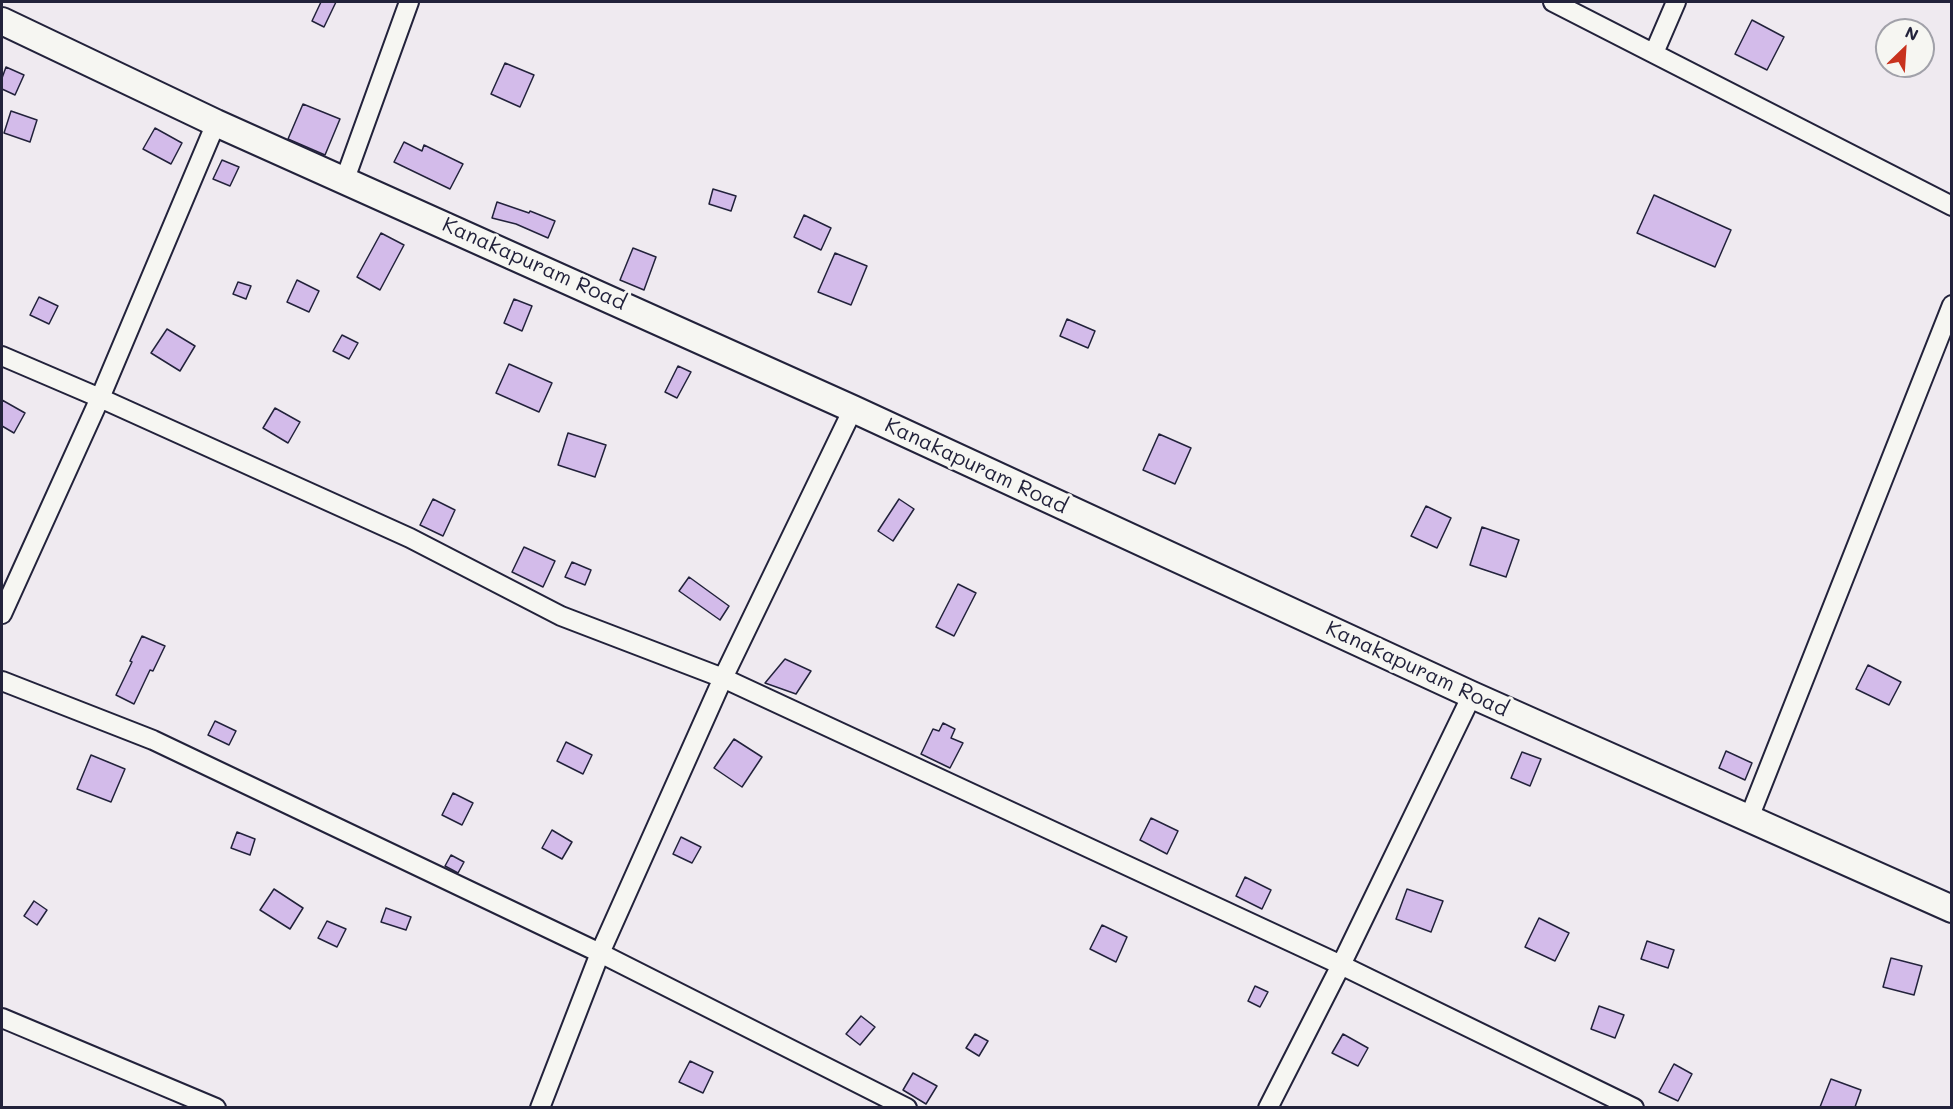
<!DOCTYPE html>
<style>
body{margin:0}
#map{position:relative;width:1953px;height:1109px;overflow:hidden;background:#efeaf0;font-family:Mali,sans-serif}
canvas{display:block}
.frame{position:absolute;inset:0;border:3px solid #22223b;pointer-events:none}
.north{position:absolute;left:1875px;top:18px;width:60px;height:60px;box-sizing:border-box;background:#f6f6f2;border:2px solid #a1a1a9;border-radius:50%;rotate:25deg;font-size:16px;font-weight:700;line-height:24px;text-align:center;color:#22223b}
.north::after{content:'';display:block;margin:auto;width:21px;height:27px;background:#c8321e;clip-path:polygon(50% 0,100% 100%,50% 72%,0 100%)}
</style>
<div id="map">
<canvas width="1953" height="1109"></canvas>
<div class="frame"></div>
<div class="north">N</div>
</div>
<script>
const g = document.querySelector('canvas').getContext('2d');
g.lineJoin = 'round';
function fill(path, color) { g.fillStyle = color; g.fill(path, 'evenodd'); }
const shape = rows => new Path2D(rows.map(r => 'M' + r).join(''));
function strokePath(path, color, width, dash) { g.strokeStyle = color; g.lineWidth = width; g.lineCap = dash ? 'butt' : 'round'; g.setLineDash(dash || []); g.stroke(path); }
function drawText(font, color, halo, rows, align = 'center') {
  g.font = font + ' Mali,sans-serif'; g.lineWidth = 6; g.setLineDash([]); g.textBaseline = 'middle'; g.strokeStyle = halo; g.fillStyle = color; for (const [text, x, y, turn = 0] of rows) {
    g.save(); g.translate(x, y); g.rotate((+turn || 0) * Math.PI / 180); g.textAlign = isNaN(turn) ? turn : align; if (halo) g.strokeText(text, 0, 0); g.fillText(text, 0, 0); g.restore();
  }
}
const building = shape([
 [321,2,336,2,324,27,312,21,321,2],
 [1752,20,1784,37,1767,70,1735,54,1752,20],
 [505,63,534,75,520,107,491,94,505,63],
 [6,67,24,75,15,95,2,89,2,78,6,67],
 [303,104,340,119,325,155,288,139,303,104],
 [11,111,37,120,30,142,4,133,11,111],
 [155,128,182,143,171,164,143,149,155,128],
 [404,142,422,151,424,145,463,164,450,189,394,162,404,142],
 [222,160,239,167,230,186,213,179,222,160],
 [713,189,736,196,731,211,709,204,713,189],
 [1654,195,1731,230,1715,267,1637,233,1654,195],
 [497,202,529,213,530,211,555,221,548,238,516,224,492,218,497,202],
 [804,215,831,228,821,250,794,237,804,215],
 [381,233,404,245,380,290,357,277,381,233],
 [633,248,656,257,644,290,620,280,633,248],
 [835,253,867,266,851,305,818,292,835,253],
 [297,280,319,291,309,312,287,302,297,280],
 [238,282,251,286,246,299,233,294,238,282],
 [39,297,58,306,49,324,30,315,39,297],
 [514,299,532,306,522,331,504,323,514,299],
 [1067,319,1095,331,1088,348,1060,336,1067,319],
 [167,329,195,346,180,371,151,353,167,329],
 [342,335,358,343,349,359,333,351,342,335],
 [509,364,552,383,539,412,496,393,509,364],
 [678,366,691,372,677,398,665,392,678,366],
 [2,400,25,413,14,433,2,426,2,400],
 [275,408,300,422,288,443,263,428,275,408],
 [568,433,606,445,595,477,558,465,568,433],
 [1159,434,1191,448,1175,484,1143,470,1159,434],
 [433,499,455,510,443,536,420,525,433,499],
 [899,499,914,509,893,541,878,531,899,499],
 [1426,506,1451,518,1437,548,1411,536,1426,506],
 [1482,527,1519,540,1506,577,1470,565,1482,527],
 [524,547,555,561,543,587,512,572,524,547],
 [572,562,591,570,585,585,565,577,572,562],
 [689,577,729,606,720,620,679,591,689,577],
 [958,584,976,593,954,636,936,627,958,584],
 [142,636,165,646,153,671,150,670,134,704,116,695,132,662,130,661,142,636],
 [785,659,811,671,796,694,765,683,785,659],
 [1868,665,1901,682,1889,705,1856,689,1868,665],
 [215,721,236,731,229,745,208,735,215,721],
 [943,723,955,729,951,738,963,743,950,768,921,754,933,729,939,731,943,723],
 [734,739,762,757,742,787,714,768,734,739],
 [566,742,592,755,583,774,557,761,566,742],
 [1726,751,1752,763,1745,780,1719,768,1726,751],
 [1522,752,1541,759,1530,786,1511,778,1522,752],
 [91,755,125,769,111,802,77,789,91,755],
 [453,793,473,803,462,825,442,815,453,793],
 [1151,818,1178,831,1167,854,1140,840,1151,818],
 [552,830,572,842,562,859,542,848,552,830],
 [237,832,255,839,250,855,231,848,237,832],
 [681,837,701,847,692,863,673,854,681,837],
 [451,855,464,862,458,873,445,866,451,855],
 [1245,877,1271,890,1262,909,1236,896,1245,877],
 [274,889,303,908,290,929,260,910,274,889],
 [1407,889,1443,901,1431,932,1396,919,1407,889],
 [34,901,47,910,37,925,24,916,34,901],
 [386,908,411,917,406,930,381,922,386,908],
 [1539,918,1569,933,1555,961,1525,947,1539,918],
 [327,921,346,929,337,947,318,938,327,921],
 [1102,925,1127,937,1116,962,1090,949,1102,925],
 [1647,941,1674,950,1668,968,1641,959,1647,941],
 [1891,958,1922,966,1914,995,1883,987,1891,958],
 [1255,986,1268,992,1260,1007,1248,1001,1255,986],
 [1599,1006,1624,1015,1615,1038,1591,1029,1599,1006],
 [861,1016,875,1027,860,1045,846,1034,861,1016],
 [975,1034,988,1041,979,1056,966,1048,975,1034],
 [1343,1034,1368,1048,1358,1066,1332,1053,1343,1034],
 [690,1061,713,1072,703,1093,679,1082,690,1061],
 [1674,1064,1692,1074,1678,1101,1659,1092,1674,1064],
 [913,1073,937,1086,926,1104,903,1090,913,1073],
 [1831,1079,1861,1090,1855,1107,1820,1107,1831,1079]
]);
fill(building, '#d3bbea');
strokePath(building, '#22223b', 1.5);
const street = shape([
 [1553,2,1952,206],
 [1654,53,1676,2],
 [345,179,409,2],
 [2,356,100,398,410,538,561,616,723,678,1341,965,1634,1108],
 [2,614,100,398,216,123],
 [2,681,153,740,600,953,907,1108],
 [1749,818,1952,305],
 [2,1018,216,1108],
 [540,1108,600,953,723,678,853,409],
 [1268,1108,1341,965,1472,695]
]);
const secondary = shape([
 [2,21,216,123,853,409,1472,695,1952,909]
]);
strokePath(street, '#22223b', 22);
strokePath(secondary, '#22223b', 30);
strokePath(street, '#f6f6f2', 18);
strokePath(secondary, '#f6f6f2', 26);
drawText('21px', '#22223b', '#f6f6f2', [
 ["Kanakapuram Road",534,264,24],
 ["Kanakapuram Road",976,466,25],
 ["Kanakapuram Road",1417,669,25]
]);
</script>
